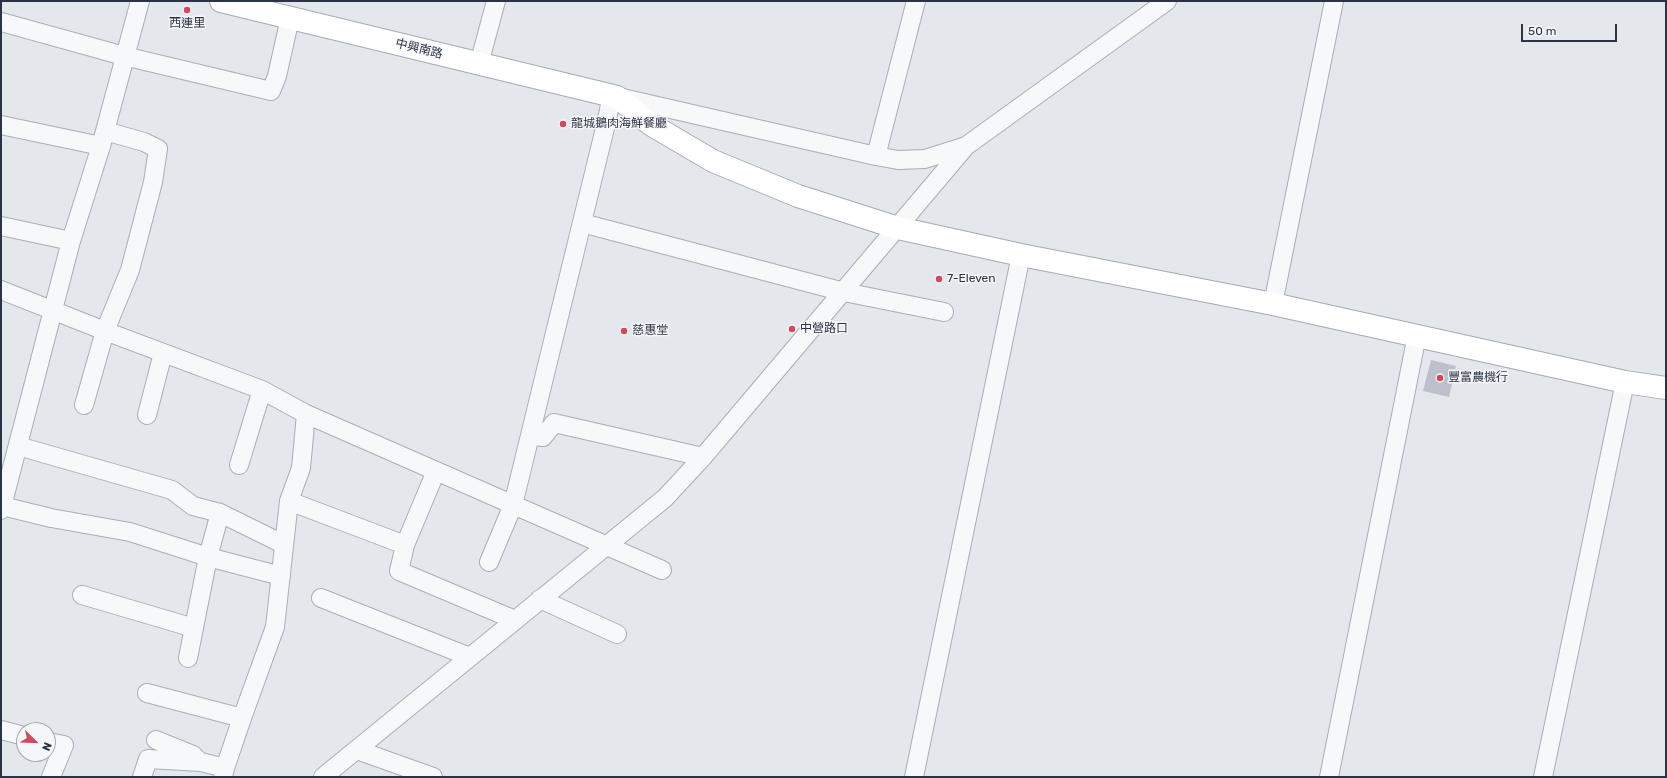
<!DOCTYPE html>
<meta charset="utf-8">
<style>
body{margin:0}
#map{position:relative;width:1667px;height:778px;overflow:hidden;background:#e4e7ec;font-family:Rubik,sans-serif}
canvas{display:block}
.frame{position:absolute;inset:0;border:2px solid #2b3445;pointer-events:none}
.north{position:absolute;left:16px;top:722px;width:40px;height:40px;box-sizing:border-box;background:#f4f6f9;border:1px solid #a4a8b1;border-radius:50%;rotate:113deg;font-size:11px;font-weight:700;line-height:16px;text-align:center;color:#2b3445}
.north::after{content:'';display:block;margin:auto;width:14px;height:18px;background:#d1495b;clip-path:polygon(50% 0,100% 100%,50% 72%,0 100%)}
.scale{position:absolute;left:1521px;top:24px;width:96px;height:18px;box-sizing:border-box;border:2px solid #2b3445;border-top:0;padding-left:5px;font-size:12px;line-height:14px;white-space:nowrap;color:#2b3445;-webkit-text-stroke:3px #f4f6f9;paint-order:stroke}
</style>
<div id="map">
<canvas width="1667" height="778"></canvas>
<div class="frame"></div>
<div class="north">N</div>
<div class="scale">50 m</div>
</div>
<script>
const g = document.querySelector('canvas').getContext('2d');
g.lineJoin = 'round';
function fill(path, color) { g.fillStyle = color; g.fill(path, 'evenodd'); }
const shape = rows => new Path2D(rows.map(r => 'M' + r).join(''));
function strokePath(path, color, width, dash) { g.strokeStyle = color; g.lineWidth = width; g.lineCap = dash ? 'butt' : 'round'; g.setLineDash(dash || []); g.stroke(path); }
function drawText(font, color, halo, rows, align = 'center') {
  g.font = font + ' Rubik,"Noto Sans TC",sans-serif'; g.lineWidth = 3; g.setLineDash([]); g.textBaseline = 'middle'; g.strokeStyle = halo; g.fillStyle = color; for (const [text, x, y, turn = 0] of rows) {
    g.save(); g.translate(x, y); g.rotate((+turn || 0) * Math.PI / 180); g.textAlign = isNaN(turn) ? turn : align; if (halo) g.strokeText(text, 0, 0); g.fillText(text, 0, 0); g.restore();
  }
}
fill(shape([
 [1431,360,1456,366,1449,397,1423,391]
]), '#bbc0ca');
const minor = shape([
 [1,22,124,56,271,91,277,76,290,18],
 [479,64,496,1],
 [618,97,876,156,898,160,925,159,966,146],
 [1,125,101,146],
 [876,156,916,1],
 [582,223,844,292,944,312],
 [1,226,71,241],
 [1,290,105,331,262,390,306,414,662,570],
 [1273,304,1334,1],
 [84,405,105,331,130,270,153,182,158,149,144,142,105,131],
 [147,415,163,353],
 [530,435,543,437,554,423,703,457],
 [18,446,172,490,193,506,220,513,283,544],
 [239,465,262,390],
 [289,501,405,545,399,571,515,620],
 [2,506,51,518,130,532,208,557,281,576],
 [1,510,53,310,71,241,101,146,140,1],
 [405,545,436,471],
 [489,562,513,505,606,124,612,95],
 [82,595,194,628],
 [321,598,470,657],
 [540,599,617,634],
 [188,658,208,557,220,513],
 [147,693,242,718],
 [1,730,24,736],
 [156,740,193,755,197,759],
 [48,742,64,745,51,777],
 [357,750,433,777],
 [142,777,148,759,201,762,225,768],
 [223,777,225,768,242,718,275,627,289,501,301,468,306,414],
 [323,777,665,498,703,457,966,146,1167,1],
 [914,777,1021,255],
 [1329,777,1417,335],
 [1543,777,1625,382]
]);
const major = shape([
 [221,1,617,97,650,124,713,161,798,196,898,228,1021,255,1273,304,1625,382,1666,388]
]);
strokePath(minor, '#a9aeb7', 20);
strokePath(major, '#a3abb8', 24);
strokePath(minor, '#f7f8fa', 18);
strokePath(major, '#fff', 22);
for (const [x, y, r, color] of [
 [187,10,4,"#d1495b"],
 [563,124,4,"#d1495b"],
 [939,279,4,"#d1495b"],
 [792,329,4,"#d1495b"],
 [624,331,4,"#d1495b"],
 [1440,378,4,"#d1495b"]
]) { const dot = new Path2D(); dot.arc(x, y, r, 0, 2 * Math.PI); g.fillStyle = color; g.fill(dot); strokePath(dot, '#f4f6f9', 1.5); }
drawText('12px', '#2b3445', '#f4f6f9', [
 ["西連里",187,24,"center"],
 ["龍城鵝肉海鮮餐廳",571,124],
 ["7-Eleven",947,279],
 ["中營路口",800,329],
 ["慈惠堂",632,331],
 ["豐富農機行",1448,378]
], 'left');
drawText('12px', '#2b3445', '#f4f6f9', [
 ["中興南路",419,49,14]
]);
</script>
